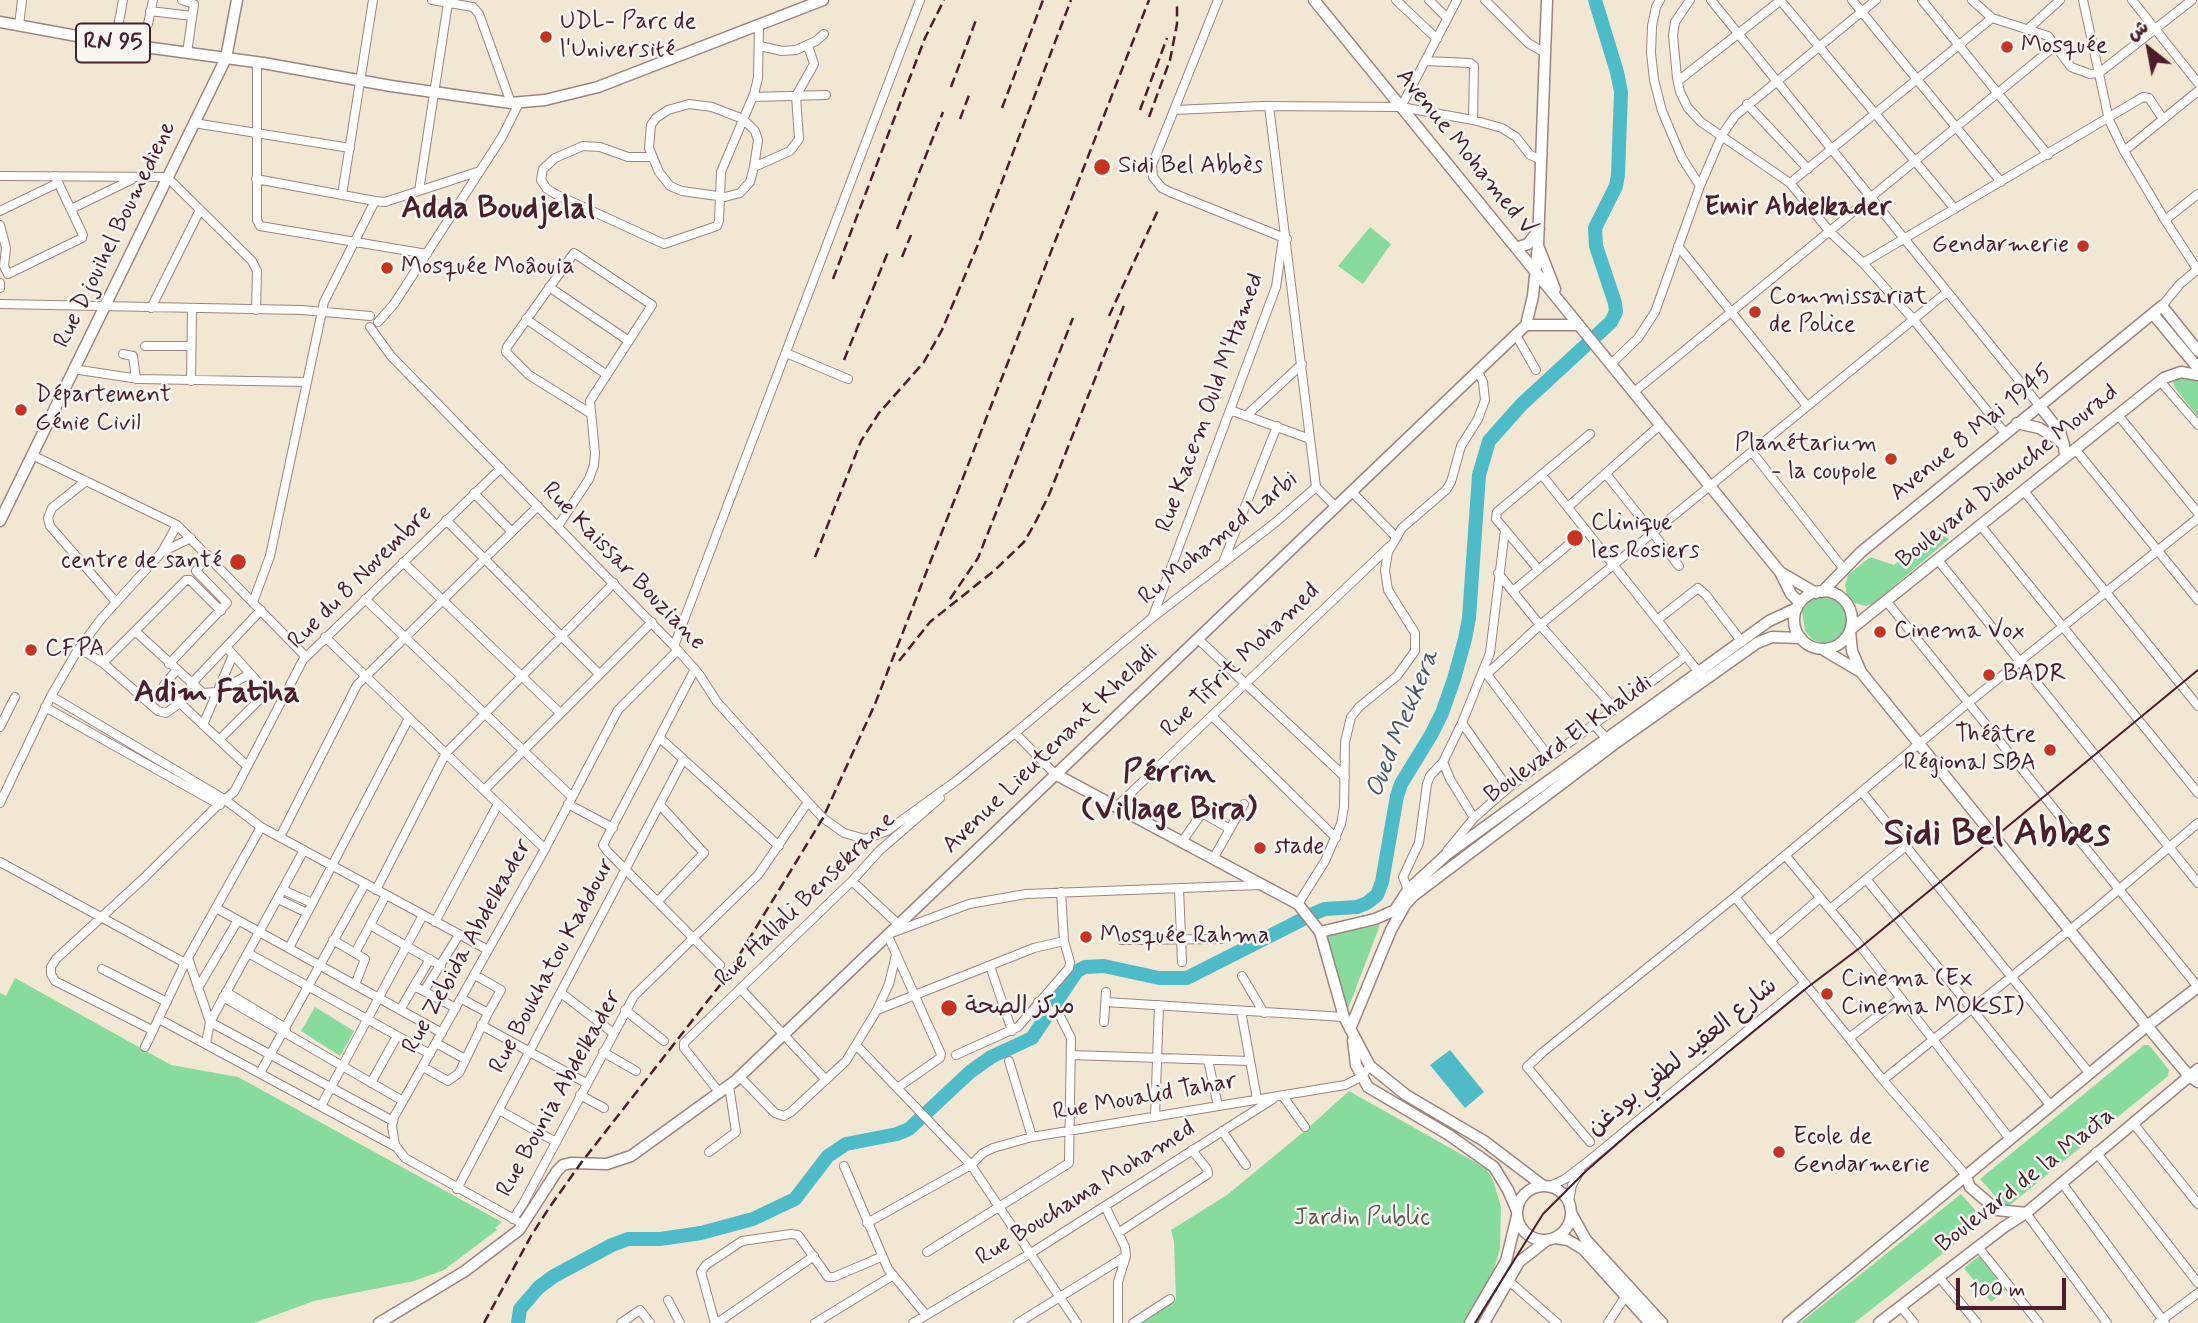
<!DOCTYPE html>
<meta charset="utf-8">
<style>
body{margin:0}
#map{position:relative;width:2198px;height:1323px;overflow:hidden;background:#f2e7d3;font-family:Mynerve,"Playpen Sans Arabic",sans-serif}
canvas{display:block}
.north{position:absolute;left:2114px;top:14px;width:70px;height:70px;-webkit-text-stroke:5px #f6f6f2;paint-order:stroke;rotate:329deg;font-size:19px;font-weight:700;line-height:28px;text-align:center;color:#4a1f2b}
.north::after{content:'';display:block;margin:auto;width:24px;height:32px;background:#4a1f2b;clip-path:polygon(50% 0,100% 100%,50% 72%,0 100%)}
.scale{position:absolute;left:1956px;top:1278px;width:110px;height:32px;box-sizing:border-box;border:4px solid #4a1f2b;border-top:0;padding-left:9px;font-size:21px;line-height:24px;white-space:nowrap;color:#4a1f2b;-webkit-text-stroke:5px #f6f6f2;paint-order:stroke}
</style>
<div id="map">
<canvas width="2198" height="1323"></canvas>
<div class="north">ش</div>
<div class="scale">100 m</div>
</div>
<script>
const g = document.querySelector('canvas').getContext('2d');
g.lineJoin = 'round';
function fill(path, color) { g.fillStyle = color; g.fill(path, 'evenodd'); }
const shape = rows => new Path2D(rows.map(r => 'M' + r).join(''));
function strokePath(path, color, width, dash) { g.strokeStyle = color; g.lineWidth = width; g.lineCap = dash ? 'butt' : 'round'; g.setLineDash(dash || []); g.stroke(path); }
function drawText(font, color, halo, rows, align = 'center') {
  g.font = font + ' Mynerve,"Playpen Sans Arabic",sans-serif'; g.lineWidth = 5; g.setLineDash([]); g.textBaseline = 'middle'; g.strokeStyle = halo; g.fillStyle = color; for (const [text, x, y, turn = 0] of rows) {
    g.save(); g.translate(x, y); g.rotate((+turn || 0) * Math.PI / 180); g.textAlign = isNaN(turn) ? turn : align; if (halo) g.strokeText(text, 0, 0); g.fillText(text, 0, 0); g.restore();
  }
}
fill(shape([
 [1370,227,1391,244,1363,284,1338,266],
 [2187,376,2198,380,2198,417,2175,388,2173,382,2177,378],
 [1935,531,1949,539,1873,604,1865,606,1855,603,1847,596,1845,585,1848,575,1870,557,1894,565],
 [1818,596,1835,600,1842,607,1846,615,1847,623,1844,631,1840,637,1833,642,1823,643,1813,640,1805,631,1802,611,1811,599],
 [1380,925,1345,1017,1323,936],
 [15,978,171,1065,238,1077,502,1222,495,1228,497,1230,444,1270,414,1281,314,1301,254,1323,0,1323,0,993,6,996],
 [315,1007,354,1031,340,1056,301,1031],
 [2144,1045,2149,1045,2169,1070,2168,1076,2010,1205,2003,1205,1980,1179],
 [1349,1091,1475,1162,1486,1169,1493,1180,1501,1207,1500,1249,1491,1279,1464,1323,1136,1323,1176,1299,1174,1242,1171,1230,1227,1195,1307,1129],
 [1961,1194,1983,1219,1983,1222,1854,1323,1800,1323],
 [1979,1256,2006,1290,1991,1302,1964,1268]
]), '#87db9d');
fill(shape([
 [1450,1050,1484,1092,1465,1108,1430,1065]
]), '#4ebbc8');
strokePath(shape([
 [518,1323,520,1309,539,1287,554,1276,612,1245,628,1239,660,1239,701,1233,753,1219,795,1199,828,1156,846,1144,897,1134,909,1129,970,1072,991,1057,1032,1038,1077,971,1085,967,1104,966,1159,978,1187,978,1315,913,1325,909,1357,907,1367,903,1377,895,1382,882,1397,796,1401,784,1431,735,1442,713,1454,679,1465,639,1469,618,1479,475,1489,441,1522,404,1611,322,1616,312,1615,303,1596,246,1595,228,1616,186,1618,175,1621,92,1617,72,1595,0]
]), '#4ebbc8', 14);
const minor = shape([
 [182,0,194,4,187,53],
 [432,0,473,7,479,14,511,103],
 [1218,0,1152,165,1153,177,1162,188,1170,192,1287,239],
 [1396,0,1437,39],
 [1429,0,1447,18],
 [1485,0,1528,43,1545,53],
 [1690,0,1675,22,1673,35,1677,78,1680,92,1688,108,1701,122,1790,183,1830,232,1863,263,1913,319,2005,433],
 [1711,0,2039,405],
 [1780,0,1955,209],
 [1852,0,2001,182],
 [1922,0,2048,155],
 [1972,0,1992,18,2048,36,2071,67,2090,74,2099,73,2192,0],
 [2083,0,2109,120,2124,151,2165,220,2197,269],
 [2132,0,2198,83],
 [150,11,192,16],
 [148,24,153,0],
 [19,26,22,0],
 [2027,30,2060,0],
 [115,43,123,0],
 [760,46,782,51,796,50,816,41,824,34],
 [1425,61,1470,63,1474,66,1473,120],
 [257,63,257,220,260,226,427,254],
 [1678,81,1781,0],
 [753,97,826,95],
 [689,104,712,107,743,119,755,131,758,140,754,167,750,182,740,193,725,197,682,191,670,186,659,172,649,148,651,125,656,118,668,110,689,104],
 [1747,104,1808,169],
 [1401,107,1457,0],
 [1175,110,1262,106,1401,107,1473,120,1502,128,1516,137,1530,155,1542,160],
 [194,123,350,148],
 [2124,151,2198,91],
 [652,157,628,157,600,147,583,146,555,158,543,169,541,180,547,189,557,195,664,244,717,226,719,221,721,172,754,94,758,78,759,24],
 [754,167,790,151,799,139,796,96,814,64,808,46],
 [0,176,167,177,252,261,257,271,256,310],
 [256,179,375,201],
 [1790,183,1992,18],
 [1700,186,1722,135,1735,116,1876,0],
 [419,191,448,3],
 [342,195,373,0],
 [71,209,131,180],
 [0,211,58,183],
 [2165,220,2198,194],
 [0,225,6,248,4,266,8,274,82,238,83,235,55,176],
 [1678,246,1807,406],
 [1863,263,2143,97,2149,98,2163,119],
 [0,283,0,288],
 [549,287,629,341],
 [0,304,302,310,370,316],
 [2162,306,2180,284,2198,269],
 [151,308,200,210],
 [526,319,607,375],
 [378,322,394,304,502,137,519,103],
 [370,327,391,356,674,646,699,674,717,702,808,802,823,818,844,833,865,839,887,831,956,781,1015,733,1055,774],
 [1516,335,1536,370],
 [145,346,191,346],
 [786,353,848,379],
 [123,354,133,356,136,379],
 [1611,364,1638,338,1655,312,1700,186,1682,158,1662,111,1654,80,1651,53,1652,26,1656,7,1660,0],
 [73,369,139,379,307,382],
 [191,381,192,308],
 [2160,381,2198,425],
 [1634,392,2056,45],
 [1230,410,1310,439],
 [2118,415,2198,513],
 [1246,416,1302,364],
 [2075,449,2198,600],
 [1752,452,1843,568],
 [32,455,177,525,306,657],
 [1606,474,1679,566],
 [1542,475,1701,675],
 [86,481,52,508,48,518,50,526,116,602],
 [1316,487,1336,507],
 [2024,491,2198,706],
 [1352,492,1396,537],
 [474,493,512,532],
 [1568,507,1660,425],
 [446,520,598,673],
 [177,525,162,552,191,538],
 [558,526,589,479,594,465,595,453,590,401,652,305,574,253,507,347,506,352,529,375,590,413],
 [1981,526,2198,793],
 [1224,560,1277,426],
 [1938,560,2198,883],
 [403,562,560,713],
 [1538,569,1496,519,1497,512,1590,434],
 [1498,573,1540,625,1615,709],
 [1514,590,1586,530],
 [365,599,572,797],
 [253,602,270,556,324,302,375,201,385,202,480,171],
 [1887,602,2198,987],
 [1153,616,1276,287,1283,238],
 [1657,620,1698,588,1706,595,1742,642],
 [135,631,203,693,216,692,250,674],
 [325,637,545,849],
 [1198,639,1345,777],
 [674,646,920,0],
 [79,648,103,663,158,711,166,713,180,703,247,766],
 [103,663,186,580,190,580,221,611],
 [169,664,227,603,196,571,208,555],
 [695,669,603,845,607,851,720,965],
 [176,671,164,685,180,703],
 [1486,673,1549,757],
 [1487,674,1540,625,1947,292],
 [191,684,261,610],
 [51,696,224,799,261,827,488,950],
 [45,707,220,805],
 [1212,716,1336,838],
 [1462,723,1508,788],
 [1593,724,1611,743],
 [203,725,233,655],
 [0,727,15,697],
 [1015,733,1152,618,1276,522,1316,487,1269,106],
 [660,738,779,846],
 [219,740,267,692,227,648],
 [484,790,652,622],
 [1862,792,2090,1074],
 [0,803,51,696,77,651,101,619,162,552],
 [568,804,613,828],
 [1116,807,1390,546],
 [1474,818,1450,779,1443,762,1462,723,1490,653,1505,530],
 [280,837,357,685,538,506],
 [1182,842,1202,813,1230,829],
 [1447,851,1474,818,1508,788,1686,656],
 [1785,855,1858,943,2010,1139],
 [1213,859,1244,804],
 [0,862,185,963],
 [1866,879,2051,1106],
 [852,881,899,925],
 [1179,888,1182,962],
 [283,890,312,903],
 [376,890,446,753,614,583],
 [1408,890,1403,877,1419,843,1427,784,1430,776,1443,762],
 [386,895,370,925,441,966],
 [1735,897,1883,1080,1965,1174],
 [278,899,307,913],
 [657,902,704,853,660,805],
 [1298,904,1325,861,1341,824,1344,807,1345,742,1351,717,1359,707,1397,676,1415,651,1415,633,1388,590,1385,570,1388,552,1402,528,1446,490,1451,482,1461,446,1478,419,1485,400,1483,382,1478,372],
 [216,908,442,1033],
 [1830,909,1906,846],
 [435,922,498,804],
 [894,932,969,904,1026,894,1260,885],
 [888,936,941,1054,940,1058,897,1088],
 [333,940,365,959,355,985],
 [1121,940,1221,939],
 [1770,941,1820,898],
 [289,948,409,718],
 [248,953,430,1054],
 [355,953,370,925],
 [188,958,210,1022,393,1121],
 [990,966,1012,1031],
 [102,969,167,1002],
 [475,975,501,990,488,1013],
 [1242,976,1264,1013],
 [414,986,430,959],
 [198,988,238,920],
 [741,989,826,1080],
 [424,991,459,935],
 [226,992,284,1027,286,1031],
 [561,993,612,1032],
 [223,997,403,1101],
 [1106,1002,1344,1017],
 [400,1010,414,986,456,1008],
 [625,1010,664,1041],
 [877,1010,1034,948,1064,941],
 [1241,1011,1257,1099],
 [159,1019,396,1147],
 [1104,1022,1106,992],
 [481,1025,586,1083],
 [152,1030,55,981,51,974,51,967,56,959,145,877,218,805,234,792,303,660,501,468],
 [1849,1038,1901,998],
 [206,1043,210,1022,304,850],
 [436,1043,465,1059],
 [856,1045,971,1165,1077,1323],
 [145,1047,185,963,261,827],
 [603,1052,636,1071],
 [956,1055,1018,1027,1069,968,1070,962,1064,941,1061,892],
 [1071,1055,1250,1061],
 [1208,1060,1218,1106],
 [1009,1061,1032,1137],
 [423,1067,448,1081,459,1073,488,1013,462,999],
 [260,1073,365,884],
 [740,1077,775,1113,784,1116,791,1112,846,1061,877,1010,889,984,896,955],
 [1883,1080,2092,912,2198,823],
 [371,1083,397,1036],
 [719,1092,684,1048,684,1043,852,881,879,851,940,798],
 [580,1095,604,1108],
 [1282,1095,1305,1127],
 [321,1106,423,915],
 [499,1110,556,1142],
 [1155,1117,1159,1005],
 [2133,1123,2198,1204],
 [1222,1131,1246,1165],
 [1590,1142,1527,1067,1543,1052,1735,897,1968,703,2198,518],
 [709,1152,736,1132,729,1086],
 [2096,1152,2198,1283],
 [844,1166,888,1269,926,1315],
 [2062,1183,2165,1323],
 [1550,1186,1565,1179,1586,1163,1805,983],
 [457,1189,683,760],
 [1569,1201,1572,1185,1580,1171],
 [2026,1213,2107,1323],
 [513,1219,523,1204,634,996,758,875,808,802],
 [867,1223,971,1165,983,1153,993,1148,1032,1137,1345,1085,1361,1077,1370,1066],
 [523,1224,405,1158,395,1145,392,1126,394,1117,545,849,618,710,678,650],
 [1118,1233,1208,1174,1207,1169,1192,1150],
 [1978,1247,2039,1323],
 [927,1252,1069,1163,1071,1038,1060,1016,1038,1002],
 [1939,1277,1977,1323],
 [1509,1281,1557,1323],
 [668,1300,680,1323],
 [1901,1307,1914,1323],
 [621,1323,640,1310,650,1323],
 [715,1323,701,1272,706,1265,742,1241,791,1234,798,1235,828,1277,834,1277,881,1257],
 [717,1323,814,1256],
 [815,1323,892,1276],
 [913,1323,1031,1253,1273,1099],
 [1018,1323,1126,1256,1125,1247,1105,1206],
 [1118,1323,1118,1282,1126,1256],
 [1133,1323,1170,1299],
 [1608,1323,1625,1297],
 [2158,1323,2198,1293]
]);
const major = shape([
 [1314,0,1780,572,1791,594,1800,603],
 [0,22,115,43,263,63,391,86,511,103,545,100,598,87,823,0],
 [1516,248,1528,244,1539,229],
 [1539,248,1555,289],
 [2153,314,2198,368],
 [1526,325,1533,296,1538,245,1547,0],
 [1526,325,1579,325],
 [2039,405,2060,432,2064,445],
 [2017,423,2039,428,2056,438,2064,445,2065,457],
 [0,521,226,58,237,0],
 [1780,572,1816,593],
 '1794 620a29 29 0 1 1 58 0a29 29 0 1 1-58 0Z',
 [1822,592,1861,552,2162,306,2198,351],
 [1851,629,2164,378,2181,372,2198,375],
 [1850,631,1852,651,1861,672,2147,1026,2189,1076,2198,1082],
 [1822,649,1859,671],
 [1055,774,1298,904,1320,932,1344,1017,1370,1066,1406,1095,1484,1141,1542,1185],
 [1395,910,1408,890,1446,855,1769,621,1797,608],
 [1320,932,1375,919,1400,908],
 [1350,1029,1391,930,1405,905,1413,896,1613,745,1757,643,1772,637,1801,638],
 [1353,1040,1356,1065,1368,1087,1449,1135,1494,1167,1508,1190,1517,1211],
 [1965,1174,1970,1187,1997,1210,2026,1213],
 '1517 1213a27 27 0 1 1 54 0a27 27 0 1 1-54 0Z',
 [1571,1213,1586,1240,1662,1323],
 [1555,1238,1568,1240,1583,1249,1650,1323],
 [379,1323,465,1271,519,1230,557,1171,563,1165,571,1163,607,1164,631,1156,735,1081,1526,325],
 [1470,1323,1506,1261,1517,1216],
 [1484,1323,1519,1262,1547,1240],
 [1788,1323,2147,1026,2198,987],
 [1879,1323,2004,1227,2026,1213,2198,1069]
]);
strokePath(minor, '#9e837f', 10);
strokePath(major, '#9e837f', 13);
strokePath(minor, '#fff', 8);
strokePath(major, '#fff', 10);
strokePath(shape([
 [1475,1323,1543,1214,1586,1171,1634,1129,1808,987,1861,947,2198,670]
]), '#4a1f2b', 2);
strokePath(shape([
 [951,87,976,20],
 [1002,108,1043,0],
 [1140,110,1167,38],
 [1149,117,1170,60,1177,24,1177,4],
 [960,119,969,95],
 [897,229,943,112],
 [902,257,911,235],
 [833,279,925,38,944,0],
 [1109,316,1159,208],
 [844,360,888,252],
 [815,557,861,441,879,413,924,362,942,330,979,242,1071,0],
 [950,599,978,558,1073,318],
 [899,661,930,622,995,570,1024,542,1034,525,1049,495,1125,303],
 [484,1323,531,1236,549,1208,581,1163,724,980,823,818,875,704,1149,0]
]), '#4a1f2b', 2.5, [10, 5]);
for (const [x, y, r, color] of [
 [546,37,7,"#c8321e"],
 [2007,47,7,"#c8321e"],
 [1102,167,9,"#c8321e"],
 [2083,246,7,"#c8321e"],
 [387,268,7,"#c8321e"],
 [1755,312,7,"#c8321e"],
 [21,410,7,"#c8321e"],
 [1891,459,7,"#c8321e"],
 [1575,538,9,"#c8321e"],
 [238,562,9,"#c8321e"],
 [1880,632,7,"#c8321e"],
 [31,650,7,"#c8321e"],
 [1989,675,7,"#c8321e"],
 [2050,750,7,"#c8321e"],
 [1260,848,7,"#c8321e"],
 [1086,937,7,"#c8321e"],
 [1827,994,7,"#c8321e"],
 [949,1008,9,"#c8321e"],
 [1779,1152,7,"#c8321e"]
]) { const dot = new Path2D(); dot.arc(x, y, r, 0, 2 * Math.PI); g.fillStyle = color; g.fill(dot); strokePath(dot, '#f6f6f2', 2.5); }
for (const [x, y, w] of [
 [113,43,74]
]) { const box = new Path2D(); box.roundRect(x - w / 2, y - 19.5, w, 39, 5); g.fillStyle = '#f6f6f2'; g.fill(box); strokePath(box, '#4a1f2b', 2); }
drawText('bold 23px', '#4a1f2b', null, [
 ["RN 95",113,43]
]);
drawText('24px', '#4a1f2b', '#f6f6f2', [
 ["UDL- Parc de",560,23],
 ["l'Université",560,51],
 ["Mosquée",2021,47],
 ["Sidi Bel Abbès",1118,167],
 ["Gendarmerie",2069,246,"right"],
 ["Mosquée Moâouia",401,268],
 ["Commissariat",1769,298],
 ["de Police",1769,326],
 ["Département",35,396],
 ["Génie Civil",35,424],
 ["Planétarium",1877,445,"right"],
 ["- la coupole",1877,473,"right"],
 ["Clinique",1591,524],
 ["les Rosiers",1591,552],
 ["centre de santé",222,562,"right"],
 ["Cinema Vox",1894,632],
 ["CFPA",45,650],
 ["BADR",2003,675],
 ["Théâtre",2036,736,"right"],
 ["Régional SBA",2036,764,"right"],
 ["stade",1274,848],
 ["Mosquée Rahma",1100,937],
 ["Cinema (Ex",1841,980],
 ["Cinema MOKSI)",1841,1008],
 ["مركز الصحة",965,1008],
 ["Ecole de",1793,1138],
 ["Gendarmerie",1793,1166]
], 'left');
drawText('24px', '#4a1f2b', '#f6f6f2', [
 ["Avenue Mohamed V",1465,153,51],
 ["Rue Djouihel Boumediene",116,235,-64],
 ["Rue Kacem Ould M'Hamed",1211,403,-70],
 ["Avenue 8 Mai 1945",1972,434,-39],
 ["Boulevard Didouche Mourad",2008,477,-39],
 ["Ru Mohamed Larbi",1219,539,-39],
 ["Rue Kaissar Bouziane",623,567,46],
 ["Rue du 8 Novembre",361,578,-45],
 ["Rue Tifrit Mohamed",1241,661,-44],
 ["Boulevard El Khalidi",1569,740,-36],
 ["Avenue Lieutenant Kheladi",1051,750,-44],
 ["Rue Hallali Bensekrane",806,900,-44],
 ["Rue Zebida Abdelkader",468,947,-61],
 ["Rue Boukhatou Kaddour",553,966,-62],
 ["شارع العقيد لطفي بودغن",1683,1058,-39],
 ["Rue Bounia Abdelkader",560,1094,-61],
 ["Rue Moualid Tahar",1145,1098,-10],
 ["Boulevard de la Macta",2026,1181,-38],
 ["Rue Bouchama Mohamed",1086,1194,-32]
]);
drawText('24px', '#5c574d', '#f6f6f2', [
 ["Jardin Public",1362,1219]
]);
drawText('bold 26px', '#4a1f2b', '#f6f6f2', [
 ["Emir Abdelkader",1798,209]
]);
drawText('italic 26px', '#4b5662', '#f6f6f2', [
 ["Oued Mekkera",1404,724,-68]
]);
drawText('bold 32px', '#4a1f2b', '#f6f6f2', [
 ["Adda Boudjelal",498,210],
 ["Adim Fatiha",217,694],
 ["Pérrin",1169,774],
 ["(Village Bira)",1169,811]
]);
drawText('bold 38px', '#4a1f2b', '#f6f6f2', [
 ["Sidi Bel Abbes",1997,836]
]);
</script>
